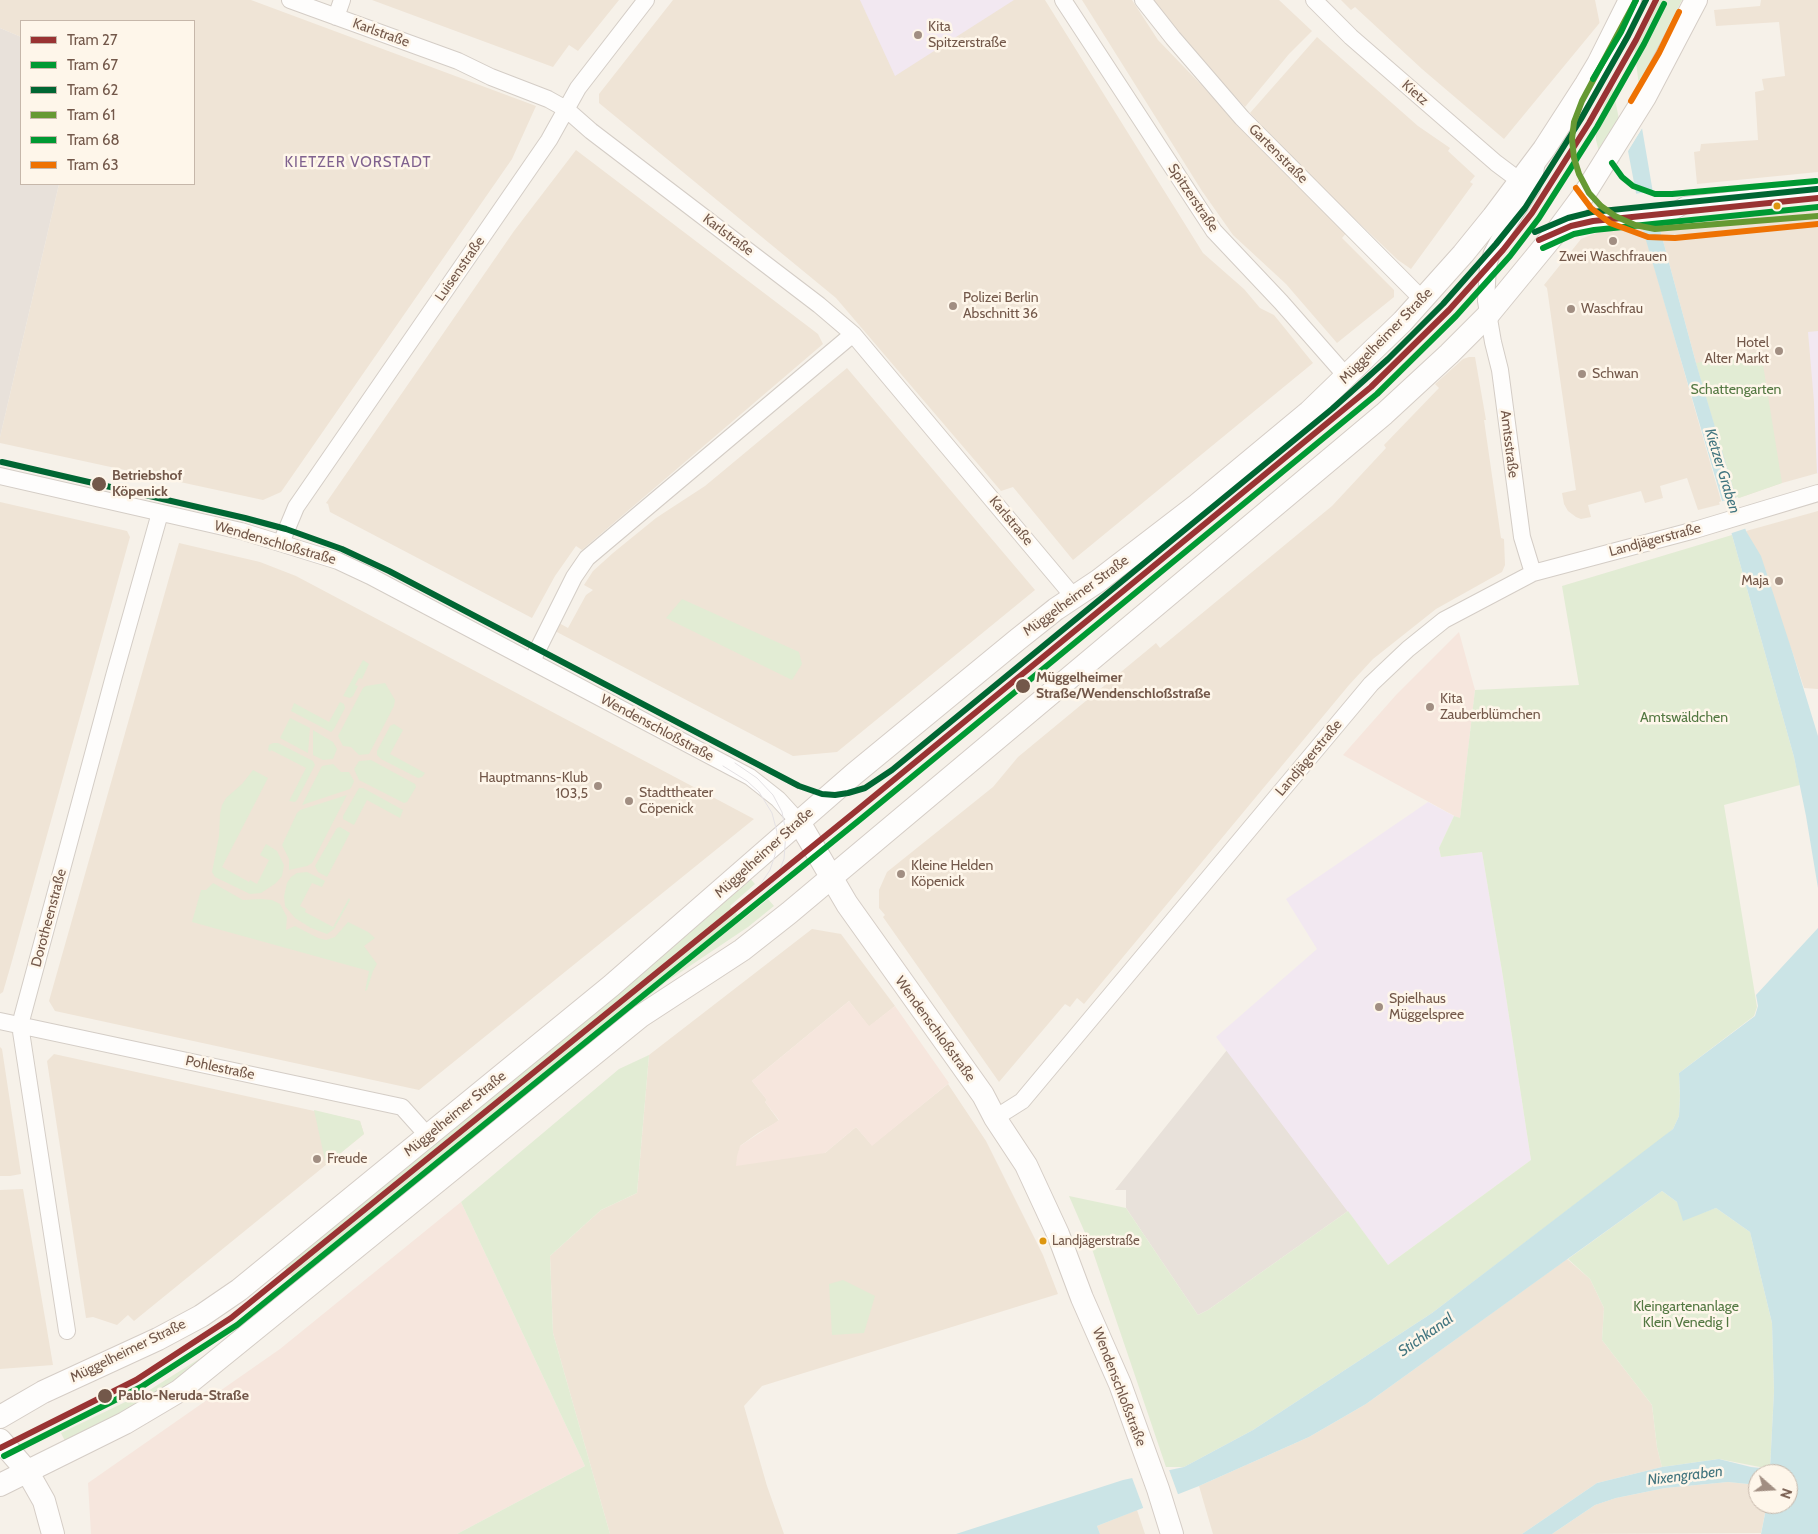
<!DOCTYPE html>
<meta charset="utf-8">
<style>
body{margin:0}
#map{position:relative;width:1818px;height:1534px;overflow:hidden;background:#f6f1e9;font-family:Cabin,sans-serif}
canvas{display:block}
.legend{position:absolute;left:20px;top:20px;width:175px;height:165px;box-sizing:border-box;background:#fef6ea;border:1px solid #c6b7aa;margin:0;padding:6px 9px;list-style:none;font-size:15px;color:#73584a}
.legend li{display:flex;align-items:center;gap:10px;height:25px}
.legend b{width:25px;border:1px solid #c6b7aa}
.north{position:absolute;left:1748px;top:1464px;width:50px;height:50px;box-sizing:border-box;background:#fef6ea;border:1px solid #c6b7aa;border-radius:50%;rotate:109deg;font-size:14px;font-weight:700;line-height:20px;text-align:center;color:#73584a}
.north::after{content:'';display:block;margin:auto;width:18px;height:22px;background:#a18e82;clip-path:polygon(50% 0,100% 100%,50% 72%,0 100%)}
</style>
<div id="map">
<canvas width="1818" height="1534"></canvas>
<ul class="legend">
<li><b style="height:6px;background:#933"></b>Tram 27</li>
<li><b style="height:6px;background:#093"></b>Tram 67</li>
<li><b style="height:6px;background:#063"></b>Tram 62</li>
<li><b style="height:6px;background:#693"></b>Tram 61</li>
<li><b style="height:6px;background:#093"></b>Tram 68</li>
<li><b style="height:6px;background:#ee7203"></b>Tram 63</li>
</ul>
<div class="north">N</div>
</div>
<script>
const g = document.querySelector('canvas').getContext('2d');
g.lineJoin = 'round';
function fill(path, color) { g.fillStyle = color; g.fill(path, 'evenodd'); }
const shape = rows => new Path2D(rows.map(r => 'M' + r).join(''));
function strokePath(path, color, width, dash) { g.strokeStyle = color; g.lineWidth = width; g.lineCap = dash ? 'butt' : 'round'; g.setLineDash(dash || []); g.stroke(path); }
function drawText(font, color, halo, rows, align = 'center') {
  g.font = font + ' Cabin,sans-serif'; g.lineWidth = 5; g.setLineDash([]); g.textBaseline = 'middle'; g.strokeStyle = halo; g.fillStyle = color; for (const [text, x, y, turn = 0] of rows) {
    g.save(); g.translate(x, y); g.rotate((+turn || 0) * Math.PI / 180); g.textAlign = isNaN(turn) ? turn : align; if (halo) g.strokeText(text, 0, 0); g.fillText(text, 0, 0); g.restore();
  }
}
fill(shape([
 [0,0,251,0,536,106,512,159,281,492,263,500,0,443,0,437,59,184,194,184,194,21,21,21,21,37,0,28],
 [372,0,619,0,578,51,569,45,553,67],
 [673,0,1045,0,1203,253,1244,289,1260,308,1274,315,1313,363,1073,560,1013,487,1001,491,836,298,599,103,599,94],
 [1082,0,1132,0,1158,40,1238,123,1348,231,1342,238,1394,290,1394,297,1337,343,1286,284,1233,235,1202,191],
 [1152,0,1279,0,1312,31,1289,54,1245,107,1206,66],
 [1341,0,1597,0,1602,20,1504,139,1422,69,1355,7,1351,10],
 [1761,0,1818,0,1818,172,1697,184,1694,152,1700,151,1701,144,1758,140,1755,92,1764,90,1762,79,1785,76,1779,22,1716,26,1714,10,1760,6],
 [1317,37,1418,126,1450,148,1448,151,1475,176,1470,182,1473,184,1411,269,1398,260,1314,180,1250,113],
 [576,150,818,334,823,344,582,550,576,546,555,576,532,618,330,512,328,504,326,503,514,231],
 [1818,205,1818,473,1782,483,1736,499,1696,363,1658,222],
 [1642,224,1722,504,1698,510,1687,478,1660,486,1663,498,1645,503,1641,491,1588,505,1591,517,1581,519,1576,517,1568,511,1564,504,1562,493,1576,490,1547,288,1544,285,1581,239,1609,228],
 [1469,357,1475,357,1486,420,1484,420,1501,538,1504,539,1505,565,1502,572,1436,609,1373,659,1349,685,1084,1004,1077,998,1070,1007,1065,1004,999,1082,883,917,885,915,879,908,879,890,887,872,993,787,1018,757,1156,643,1160,648,1332,506,1386,448,1384,445,1439,388,1435,384,1463,359],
 [847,368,1035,590,837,752,793,756,555,631,559,623,568,628,586,595,593,590,584,585,593,571,613,553,656,518,705,486],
 [0,502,127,531,130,537,10,968,3,992,0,994],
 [1818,511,1818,689,1804,688,1793,654,1746,531],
 [179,543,260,562,296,576,754,819,419,1090,55,1011,49,1001],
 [812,929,841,934,895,1006,869,1027,849,1001,752,1081,767,1100,765,1102,779,1121,758,1133,740,1146,825,1153,856,1127,872,1145,948,1084,986,1141,1043,1255,1058,1294,762,1386,744,1406,767,1486,784,1534,610,1534,553,1333,550,1256,601,1210,637,1193,649,1055],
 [0,1047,2,1049,21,1174,10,1176,0,1176],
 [54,1054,360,1121,364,1134,134,1321,128,1315,117,1325,93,1317,86,1318,47,1061],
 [23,1189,53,1365,0,1369,0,1190],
 [1567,1259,1590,1279,1604,1308,1602,1340,1652,1405,1657,1447,1662,1467,1597,1483,1522,1534,1213,1534,1199,1486,1309,1437,1366,1404],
 [1728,1482,1758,1485,1758,1504,1767,1504,1761,1533,1552,1534,1595,1505,1616,1498,1665,1488],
 [1137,1510,1145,1534,1100,1534,1097,1526]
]), '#efe4d6');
fill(shape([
 [1459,632,1475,690,1460,819,1343,755,1396,695],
 [849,1001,869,1026,895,1006,949,1083,872,1146,856,1127,825,1153,736,1166,737,1156,740,1146,779,1120,765,1102,767,1100,752,1081],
 [461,1202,585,1466,457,1534,91,1534,88,1483,280,1349]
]), '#f6e6dd');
fill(shape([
 [0,28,21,37,21,184,59,184,0,437],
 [1227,1050,1348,1211,1208,1310,1198,1315,1126,1208,1126,1190,1115,1190]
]), '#e8e1da');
fill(shape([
 [860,0,1014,0,895,76],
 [1818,331,1818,473,1817,473,1814,402,1808,332],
 [1428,802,1454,816,1439,848,1441,857,1482,852,1503,977,1531,1160,1388,1265,1216,1037,1317,949,1286,899]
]), '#f2e8f1');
fill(shape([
 [1659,0,1682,0,1642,78,1599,152,1596,140,1596,133,1604,104],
 [1761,352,1782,483,1736,499,1696,363],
 [1732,535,1794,757,1800,785,1724,805,1757,1007,1754,1016,1679,1073,1680,1096,1679,1116,1673,1129,1664,1137,1432,1313,1253,1430,1184,1467,1166,1467,1092,1249,1069,1196,1126,1208,1198,1315,1208,1310,1348,1211,1388,1265,1531,1160,1503,977,1482,852,1441,857,1439,848,1454,816,1460,818,1475,690,1579,685,1562,586],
 [682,599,799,652,802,664,792,680,666,618],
 [363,660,369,664,368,666,362,679,359,678,355,685,358,686,353,696,350,698,343,696],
 [385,683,395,700,394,706,369,754,359,755,351,747,343,746,338,736,363,688,366,686],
 [340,702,344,704,345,708,334,729,331,732,291,711,294,703,329,722],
 [290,718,310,728,308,753,280,738],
 [394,724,403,730,390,754,425,773,422,777,418,778,381,759,377,755,377,751,388,730,390,726],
 [313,730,333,742,337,749,333,759,323,760,313,755],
 [273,743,278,743,313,761,315,765,297,800,295,802,289,801,306,768,271,750,270,752,268,750,269,745],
 [371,760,415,784,416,787,407,802,404,803,359,780,354,769,359,761],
 [333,764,341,772,349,772,354,781,352,786,350,789,302,805,322,766],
 [253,770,268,778,222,867,249,882,250,880,257,884,269,860,260,855,266,844,277,851,284,865,282,876,276,883,261,893,250,894,215,877,212,872,219,836,220,814,222,805,226,798,242,784],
 [359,788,363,788,403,810,400,818,367,800,354,825,343,819,343,816],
 [347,795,312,863,307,866,289,870,289,859,282,845,297,813,300,810],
 [340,827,350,833,327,877,318,872,315,866,337,828],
 [307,872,325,881,322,887,312,883,300,906,306,909,305,912,333,927,349,898,350,900,334,929,327,934,311,928,295,918,285,906,284,896,287,883,291,877,297,873],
 [748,876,755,884,730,906,742,920,768,899,774,906,748,927,666,982,297,1283,283,1266],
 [213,883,243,900,261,899,272,900,280,904,287,917,286,930,295,926,318,938,326,940,335,937,348,922,368,932,375,938,364,946,377,964,373,971,367,990,365,991,369,971,192,922,201,890,206,890],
 [649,1055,637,1193,601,1210,550,1256,553,1333,610,1534,457,1534,585,1466,461,1202,619,1069],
 [314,1110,360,1121,364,1134,326,1165],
 [1662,1191,1677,1202,1702,1213,1716,1208,1750,1232,1772,1323,1774,1391,1770,1469,1719,1459,1662,1467,1657,1447,1652,1405,1602,1340,1604,1308,1590,1279,1568,1259],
 [843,1280,875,1296,864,1333,832,1335,829,1284],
 [207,1354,175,1381,126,1410,65,1441,61,1433,148,1391]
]), '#e2ecd4');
fill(shape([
 [1642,128,1658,222,1696,363,1746,531,1761,556,1793,654,1818,736,1818,888,1806,816,1794,757,1732,535,1643,230,1628,151],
 [1818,928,1818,1534,1761,1534,1767,1504,1788,1504,1788,1474,1758,1474,1758,1485,1728,1482,1665,1488,1616,1498,1595,1505,1552,1534,1522,1534,1597,1483,1662,1467,1719,1459,1751,1467,1770,1469,1774,1391,1772,1323,1750,1232,1716,1208,1683,1221,1677,1202,1662,1191,1366,1404,1309,1437,1199,1486,1097,1526,1100,1534,956,1534,1123,1480,1184,1467,1253,1430,1432,1313,1673,1129,1679,1116,1680,1096,1679,1073,1755,1016,1758,1006,1756,995]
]), '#cbe4e6');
fill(shape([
 [1595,0,1628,0,1644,125,1626,154],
 [1654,191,1658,224,1640,227,1634,194],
 [1738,497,1747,528,1729,534,1719,502],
 [1168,1467,1179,1497,1144,1510,1131,1475]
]), '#f6f1e9');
const street = shape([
 [290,0,458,61,491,77,548,99,566,109,591,131,819,305,853,334,1073,596],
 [1063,0,1214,231,1281,302,1347,377],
 [1143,0,1173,38,1242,118,1423,300],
 [1314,0,1351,37,1496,163,1520,181],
 [336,17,342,0],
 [1557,231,1593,221,1671,213,1685,205,1818,191],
 [0,476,241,531,338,561,370,576,750,777,778,799,799,822],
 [281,543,296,507,305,494,549,140,578,88,646,0],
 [1533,573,1522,537,1500,370,1493,342,1486,301,1488,266,1492,253,1502,234,1532,188,1537,162],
 [532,661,574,577,587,558,853,334],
 [0,1021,402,1107,428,1136],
 [995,1118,1022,1101,1371,684,1408,649,1444,620,1533,573,1695,530,1818,493],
 [67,1331,20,1025,114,676,160,513]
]);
const secondary = shape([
 [799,822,847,904,983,1095,995,1118,1026,1165,1058,1234,1082,1298,1120,1384,1158,1489,1172,1534],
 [0,1417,43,1392,158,1339,201,1316,239,1290,611,986,854,774,1017,640,1056,609,1098,581,1197,505,1309,412,1403,321,1463,254,1493,217,1544,149,1586,84,1598,64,1630,0],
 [0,1440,27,1471,44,1501,53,1534],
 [0,1485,125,1423,179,1391,641,1016,742,950,789,913,1384,414,1449,354,1488,315,1557,231,1585,193,1645,97,1696,0]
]);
strokePath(street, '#d4cdc6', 18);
strokePath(secondary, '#d5cdc6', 24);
strokePath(street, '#fefdfc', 16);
strokePath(secondary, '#fefdfc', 22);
strokePath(shape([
 [1636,40,1670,0],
 [735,763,757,778,773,795,782,812,786,832,784,859,776,879,764,895,743,915],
 [723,766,747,781,759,792,772,813,777,832,775,855,770,870,758,888,743,903]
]), '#e4e1e4', 1);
strokePath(shape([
 [1539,240,1571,226,1593,221,1818,198],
 [0,1448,136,1380,231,1318,856,811,1371,387,1449,310,1503,250,1532,213,1589,123,1636,40,1656,0]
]), '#933', 6);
strokePath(shape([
 [1543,248,1574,234,1594,230,1818,207],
 [4,1456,141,1387,237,1325,862,818,1377,394,1456,316,1510,256,1539,218,1597,127,1644,44,1664,4]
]), '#093', 6);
strokePath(shape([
 [1535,232,1568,218,1592,212,1817,189],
 [2,462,245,518,286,529,342,549,389,571,799,786,822,794,835,795,848,793,865,788,892,770,1332,409,1388,359,1443,304,1496,244,1525,208,1581,119,1628,36,1646,0]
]), '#063', 6);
strokePath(shape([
 [1636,0,1582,101,1574,122,1572,139,1574,158,1579,174,1589,193,1601,206,1615,216,1635,225,1655,229,1818,216]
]), '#693', 6);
strokePath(shape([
 [1593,79,1621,32,1636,0],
 [1612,163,1622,177,1633,186,1655,194,1672,194,1816,181]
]), '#093', 6);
strokePath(shape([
 [1631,101,1659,53,1679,12],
 [1576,188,1591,208,1610,223,1648,237,1675,238,1818,224]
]), '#ee7203', 6);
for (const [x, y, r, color] of [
 [918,35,5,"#a18e82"],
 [1777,206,4.5,"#dd960f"],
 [1613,241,5,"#a18e82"],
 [953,306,5,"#a18e82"],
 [1571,309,5,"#a18e82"],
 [1779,351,5,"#a18e82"],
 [1582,374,5,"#a18e82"],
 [99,484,8,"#73584a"],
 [1779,581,5,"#a18e82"],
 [1023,686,8,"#73584a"],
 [1430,707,5,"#a18e82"],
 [598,786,5,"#a18e82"],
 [629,801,5,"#a18e82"],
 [901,874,5,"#a18e82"],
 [1379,1007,5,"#a18e82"],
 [317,1159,5,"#a18e82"],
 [1043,1241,4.5,"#dd960f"],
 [105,1396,8,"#73584a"]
]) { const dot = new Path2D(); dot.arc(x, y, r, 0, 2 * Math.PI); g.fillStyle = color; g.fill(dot); strokePath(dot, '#fef6ea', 2); }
drawText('13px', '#73584a', '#fef6ea', [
 ["Landjägerstraße",1052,1241]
], 'left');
drawText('14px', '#73584a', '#fef6ea', [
 ["Kita",928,27],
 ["Spitzerstraße",928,43],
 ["Zwei Waschfrauen",1613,257,"center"],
 ["Polizei Berlin",963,298],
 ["Abschnitt 36",963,314],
 ["Waschfrau",1581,309],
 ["Hotel",1769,343,"right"],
 ["Alter Markt",1769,359,"right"],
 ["Schwan",1592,374],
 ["Maja",1769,581,"right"],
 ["Kita",1440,699],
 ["Zauberblümchen",1440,715],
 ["Hauptmanns-Klub",588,778,"right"],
 ["103,5",588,794,"right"],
 ["Stadttheater",639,793],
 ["Cöpenick",639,809],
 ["Kleine Helden",911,866],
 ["Köpenick",911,882],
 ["Spielhaus",1389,999],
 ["Müggelspree",1389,1015],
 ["Freude",327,1159]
], 'left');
drawText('14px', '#73584a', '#fef6ea', [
 ["Karlstraße",381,33,20],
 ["Kietz",1415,93,41],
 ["Gartenstraße",1278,154,45],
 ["Spitzerstraße",1193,198,56],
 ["Karlstraße",728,235,37],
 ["Luisenstraße",460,269,-55],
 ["Müggelheimer Straße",1386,336,-46],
 ["Amtsstraße",1509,444,83],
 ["Karlstraße",1011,521,50],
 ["Landjägerstraße",1655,540,-15],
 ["Wendenschloßstraße",275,543,16],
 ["Müggelheimer Straße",1076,596,-36],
 ["Wendenschloßstraße",657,728,28],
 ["Landjägerstraße",1309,758,-50],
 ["Müggelheimer Straße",764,853,-42],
 ["Dorotheenstraße",49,918,-75],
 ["Wendenschloßstraße",935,1029,54],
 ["Pohlestraße",220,1068,12],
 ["Müggelheimer Straße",455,1114,-39],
 ["Müggelheimer Straße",128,1351,-26],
 ["Wendenschloßstraße",1119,1387,69]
]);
drawText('14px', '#537842', '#fef6ea', [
 ["Schattengarten",1736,390],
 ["Amtswäldchen",1684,718],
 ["Kleingartenanlage",1686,1307],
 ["Klein Venedig I",1686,1323]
]);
drawText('bold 14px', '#73584a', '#fef6ea', [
 ["Betriebshof",112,476],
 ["Köpenick",112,492],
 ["Müggelheimer",1036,678],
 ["Straße/Wendenschloßstraße",1036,694],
 ["Pablo-Neruda-Straße",118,1396]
], 'left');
g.letterSpacing = '1px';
drawText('15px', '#80628f', '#fef6ea', [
 ["KIETZER VORSTADT",358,163]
]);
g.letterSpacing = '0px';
drawText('italic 15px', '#42757f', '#fef6ea', [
 ["Kietzer Graben",1722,471,73],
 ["Stichkanal",1426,1335,-35],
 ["Nixengraben",1685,1476,-7]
]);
</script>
